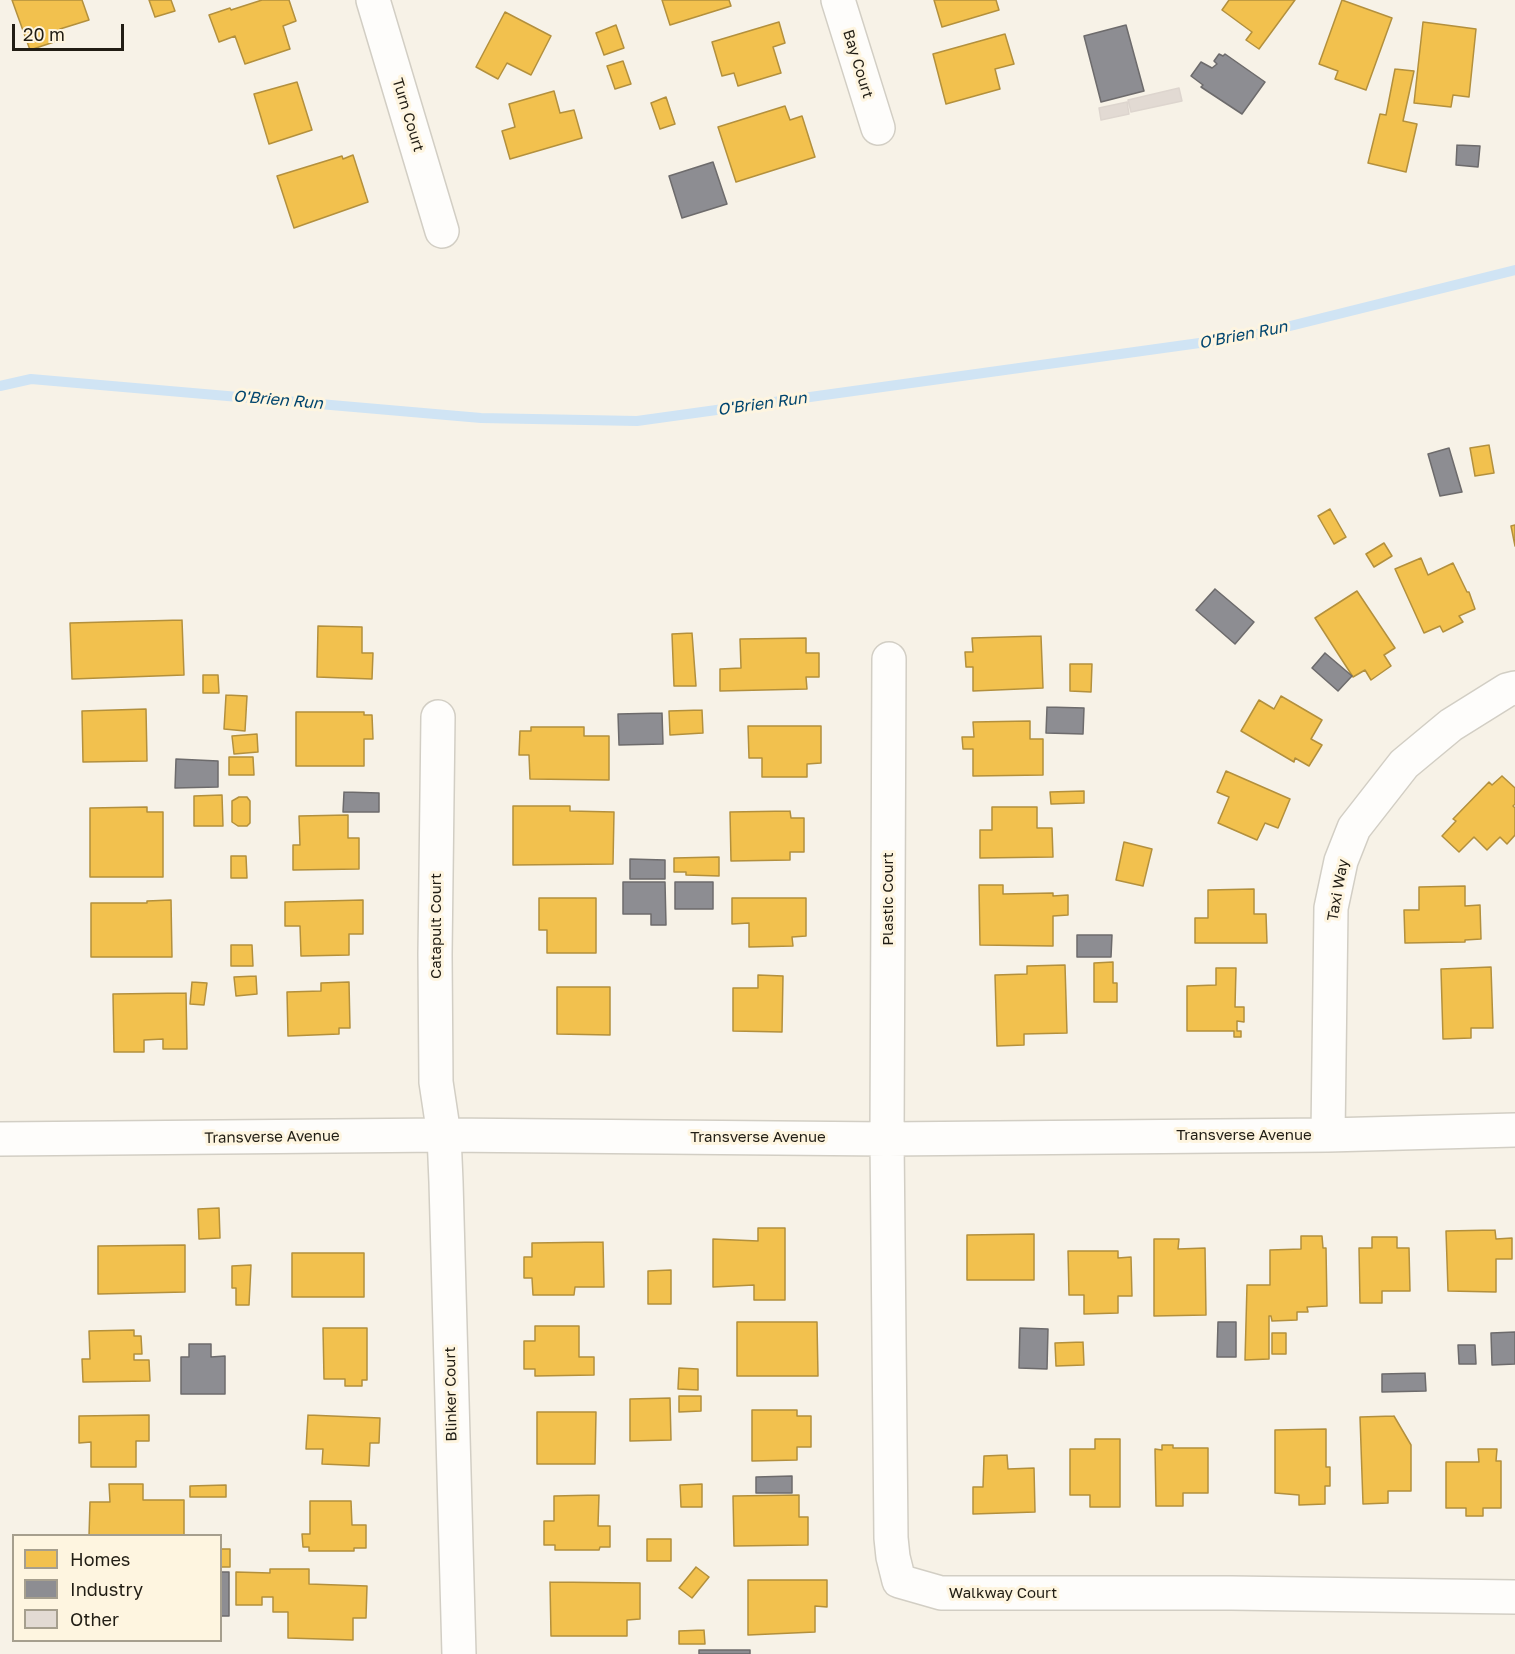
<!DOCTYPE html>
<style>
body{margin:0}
#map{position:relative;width:1515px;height:1654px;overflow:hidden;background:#f7f2e7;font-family:"Golos Text",sans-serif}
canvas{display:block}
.legend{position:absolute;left:12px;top:1534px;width:210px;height:108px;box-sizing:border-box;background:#fef5e0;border:2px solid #a69f8e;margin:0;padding:8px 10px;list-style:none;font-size:18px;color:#211d14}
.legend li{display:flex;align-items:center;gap:12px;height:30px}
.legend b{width:30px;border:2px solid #a69f8e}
.scale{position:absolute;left:12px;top:24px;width:112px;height:27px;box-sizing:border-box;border:3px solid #211d14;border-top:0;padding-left:8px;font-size:18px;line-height:21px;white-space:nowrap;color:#211d14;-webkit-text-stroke:4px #fef5e0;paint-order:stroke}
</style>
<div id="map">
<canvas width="1515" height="1654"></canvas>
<ul class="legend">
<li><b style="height:16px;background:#f2c14e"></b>Homes</li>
<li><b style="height:16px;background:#8d8d92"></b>Industry</li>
<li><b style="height:16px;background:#e2dad3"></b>Other</li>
</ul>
<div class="scale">20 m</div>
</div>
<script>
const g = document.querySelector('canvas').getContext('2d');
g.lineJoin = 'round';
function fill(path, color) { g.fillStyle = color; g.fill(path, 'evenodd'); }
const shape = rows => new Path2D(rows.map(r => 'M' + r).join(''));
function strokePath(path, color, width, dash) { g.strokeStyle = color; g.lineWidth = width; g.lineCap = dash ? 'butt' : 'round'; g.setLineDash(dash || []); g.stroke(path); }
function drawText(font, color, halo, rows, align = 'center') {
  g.font = font + ' "Golos Text",sans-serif'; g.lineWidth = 6; g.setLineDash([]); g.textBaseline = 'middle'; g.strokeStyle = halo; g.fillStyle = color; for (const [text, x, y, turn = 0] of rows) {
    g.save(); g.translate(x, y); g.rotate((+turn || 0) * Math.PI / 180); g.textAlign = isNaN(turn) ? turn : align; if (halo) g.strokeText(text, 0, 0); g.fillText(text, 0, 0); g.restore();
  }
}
const homes = shape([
 [12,0,82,0,89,20,60,29,63,39,30,50,12,0],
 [149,0,171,0,175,11,155,17,149,0],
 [262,0,289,0,296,21,283,26,290,49,245,64,235,36,219,42,209,15,230,8,231,10,262,0],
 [662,0,729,0,731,6,670,25,662,0],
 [934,0,996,0,999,10,942,27,934,0],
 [1229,0,1295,0,1259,49,1246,40,1252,32,1222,10,1229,0],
 [1342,0,1392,18,1366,90,1335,79,1338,71,1319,64,1342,0],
 [505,12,551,36,531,75,507,63,498,79,476,67,505,12],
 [779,22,785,43,773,47,781,73,738,86,734,73,722,76,712,42,779,22],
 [1423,22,1476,29,1469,97,1453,95,1451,107,1414,103,1423,22],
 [616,25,624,48,604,55,596,33,616,25],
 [1005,34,1014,64,995,69,1000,89,946,104,933,54,1005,34],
 [623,61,631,84,615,89,607,66,623,61],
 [1395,69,1414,71,1403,121,1417,124,1406,172,1368,163,1380,114,1386,115,1395,69],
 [297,82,312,130,269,144,254,94,297,82],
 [554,91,560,113,574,110,582,138,510,159,502,131,515,127,509,104,554,91],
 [666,97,675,124,660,129,651,103,666,97],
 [785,106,790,120,802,116,815,157,736,182,718,127,785,106],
 [353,155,368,202,294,228,277,176,342,156,343,159,353,155],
 [1489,445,1494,473,1475,476,1470,448,1489,445],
 [1330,509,1346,537,1334,544,1318,516,1330,509],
 [1515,525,1515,546,1511,526,1515,525],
 [1384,543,1392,556,1374,567,1366,554,1384,543],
 [1421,558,1428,575,1453,563,1467,592,1469,592,1475,609,1459,616,1463,622,1443,632,1440,626,1424,633,1395,569,1421,558],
 [1357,591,1395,648,1384,655,1391,666,1371,680,1365,670,1353,677,1315,618,1357,591],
 [182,620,184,675,72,679,70,623,182,620],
 [318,626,362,627,362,653,373,653,372,679,317,677,318,626],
 [692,633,696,686,674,686,672,634,692,633],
 [1041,636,1043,688,973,691,973,667,966,667,965,652,973,652,972,638,1041,636],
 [806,638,806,653,819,653,819,677,806,677,807,689,720,691,720,669,741,668,740,639,806,638],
 [1070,664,1092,664,1091,692,1070,691,1070,664],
 [203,675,218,675,219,693,203,693,203,675],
 [226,695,247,696,245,731,224,729,226,695],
 [1281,696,1322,720,1311,739,1322,745,1309,766,1295,758,1294,762,1241,731,1259,700,1274,709,1281,696],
 [146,709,147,761,83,762,82,711,146,709],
 [702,710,703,733,670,735,669,711,702,710],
 [296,712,364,712,364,715,372,715,373,739,364,739,364,766,296,766,296,712],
 [1030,721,1030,739,1043,739,1043,775,973,776,973,749,963,749,962,737,974,737,973,722,1030,721],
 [748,726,821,726,821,763,807,764,807,777,762,777,762,758,749,758,748,726],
 [531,727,584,727,584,736,609,736,609,780,530,779,529,755,519,755,520,731,531,731,531,727],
 [257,734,258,752,234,754,232,736,257,734],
 [229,757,253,757,254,775,229,775,229,757],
 [1226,771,1290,799,1278,828,1265,823,1257,840,1218,823,1229,797,1217,792,1226,771],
 [1502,776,1515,788,1515,804,1513,806,1515,808,1515,835,1507,844,1500,837,1487,850,1474,837,1459,852,1442,836,1456,821,1453,819,1489,782,1492,785,1502,776],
 [1084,791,1084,803,1051,804,1050,792,1084,791],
 [222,795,223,826,194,826,194,796,222,795],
 [239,797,247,797,250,801,250,823,247,826,238,826,232,822,232,801,239,797],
 [513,806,570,806,570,811,614,812,613,864,513,865,513,806],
 [147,807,147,812,163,812,163,877,90,877,90,808,147,807],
 [992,807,1037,807,1037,828,1052,828,1053,857,980,858,980,830,992,830,992,807],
 [790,811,791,818,804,818,804,852,790,852,790,860,731,861,730,812,790,811],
 [348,815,348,838,359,838,359,869,293,870,293,845,300,845,299,816,348,815],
 [1124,842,1152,849,1143,886,1116,880,1124,842],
 [231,856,246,856,247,878,231,878,231,856],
 [719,857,719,876,686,875,686,872,674,872,674,858,719,857],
 [979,885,1003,885,1003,894,1053,893,1053,896,1068,895,1068,915,1053,916,1053,946,980,945,979,885],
 [1465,886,1465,906,1480,905,1481,939,1465,940,1465,942,1405,943,1404,910,1419,910,1419,887,1465,886],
 [1254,889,1254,914,1266,914,1267,943,1195,943,1195,918,1208,918,1208,890,1254,889],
 [539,898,596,898,596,953,547,953,547,930,539,930,539,898],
 [732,898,806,898,806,936,792,937,793,946,749,947,749,923,732,924,732,898],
 [171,900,172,957,91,957,91,903,147,903,147,901,171,900],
 [363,900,363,934,349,934,349,955,301,956,300,926,285,926,285,902,363,900],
 [231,945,252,945,253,966,231,966,231,945],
 [1113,962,1113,983,1117,983,1117,1002,1094,1002,1094,963,1113,962],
 [1065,965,1067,1033,1024,1034,1024,1045,997,1046,995,975,1027,974,1027,966,1065,965],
 [1491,967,1493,1028,1471,1028,1471,1038,1443,1039,1441,969,1491,967],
 [1216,968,1236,968,1235,1007,1244,1007,1244,1022,1237,1021,1237,1031,1241,1031,1241,1037,1234,1037,1234,1031,1187,1031,1187,986,1216,985,1216,968],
 [758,975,783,976,782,1032,733,1031,733,988,758,988,758,975],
 [256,976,257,994,236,996,234,977,256,976],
 [192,982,207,983,204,1005,190,1004,192,982],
 [349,982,350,1028,339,1028,339,1034,288,1036,287,992,321,991,321,983,349,982],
 [557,987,610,987,610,1035,557,1034,557,987],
 [186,993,187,1049,163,1049,163,1039,144,1040,144,1052,114,1052,113,994,186,993],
 [219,1208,220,1238,199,1239,198,1209,219,1208],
 [758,1228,785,1228,785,1300,754,1300,754,1285,713,1287,713,1239,758,1241,758,1228],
 [1495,1230,1496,1239,1512,1238,1512,1259,1496,1259,1496,1292,1448,1291,1446,1231,1495,1230],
 [1034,1234,1034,1280,967,1280,967,1235,1034,1234],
 [1301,1236,1322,1236,1323,1248,1326,1248,1327,1306,1307,1307,1308,1312,1297,1312,1297,1320,1272,1321,1271,1316,1269,1316,1269,1359,1245,1360,1247,1285,1270,1285,1270,1250,1301,1249,1301,1236],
 [1372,1237,1397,1237,1397,1248,1409,1248,1410,1291,1382,1291,1382,1303,1360,1303,1359,1248,1372,1248,1372,1237],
 [1154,1239,1179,1239,1178,1249,1205,1248,1206,1315,1154,1316,1154,1239],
 [603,1242,604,1287,575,1287,574,1295,533,1295,532,1278,524,1278,524,1257,532,1257,532,1243,603,1242],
 [185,1245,185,1292,98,1294,98,1246,185,1245],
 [1068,1251,1118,1251,1118,1258,1131,1257,1132,1296,1118,1296,1118,1313,1084,1314,1084,1295,1069,1295,1068,1251],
 [292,1253,364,1253,364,1297,292,1297,292,1253],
 [251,1265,249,1305,236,1305,236,1288,232,1288,232,1266,251,1265],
 [671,1270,671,1304,648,1304,648,1271,671,1270],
 [737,1322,817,1322,818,1376,737,1376,737,1322],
 [535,1326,579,1326,579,1357,594,1357,594,1375,535,1376,535,1369,524,1369,524,1341,535,1341,535,1326],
 [323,1328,367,1328,367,1380,362,1380,362,1386,345,1386,345,1379,324,1379,323,1328],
 [134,1330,134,1336,141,1336,142,1354,134,1354,134,1360,149,1360,150,1381,83,1382,82,1359,90,1359,89,1331,134,1330],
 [1272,1333,1286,1333,1286,1354,1272,1354,1272,1333],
 [1083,1342,1084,1365,1056,1366,1055,1343,1083,1342],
 [679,1368,698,1369,698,1390,678,1389,679,1368],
 [679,1396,701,1396,701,1411,679,1412,679,1396],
 [670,1398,671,1440,630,1441,630,1399,670,1398],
 [752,1410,797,1410,797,1416,811,1416,811,1447,797,1447,797,1460,752,1461,752,1410],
 [537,1412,596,1412,595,1464,537,1464,537,1412],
 [149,1415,149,1441,136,1441,136,1467,91,1467,91,1442,79,1443,79,1416,149,1415],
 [308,1415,380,1418,379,1443,370,1443,369,1466,322,1464,323,1449,306,1449,308,1415],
 [1394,1416,1411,1445,1411,1491,1388,1491,1388,1503,1363,1504,1360,1417,1394,1416],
 [1326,1429,1326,1467,1330,1467,1330,1486,1325,1486,1325,1504,1299,1505,1299,1495,1275,1493,1275,1430,1326,1429],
 [1095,1439,1120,1439,1120,1507,1090,1507,1090,1495,1070,1495,1070,1449,1095,1449,1095,1439],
 [1162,1445,1173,1445,1173,1448,1208,1448,1208,1493,1183,1493,1183,1506,1156,1506,1155,1449,1162,1450,1162,1445],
 [1478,1449,1497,1449,1496,1461,1501,1461,1501,1508,1483,1508,1483,1516,1466,1516,1466,1508,1446,1508,1446,1462,1479,1462,1478,1449],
 [1007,1455,1008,1469,1034,1468,1035,1512,973,1514,973,1487,983,1487,984,1456,1007,1455],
 [109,1484,143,1484,143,1500,184,1500,184,1536,89,1536,90,1502,110,1502,109,1484],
 [702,1484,702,1507,681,1507,680,1485,702,1484],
 [226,1485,226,1497,190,1497,190,1486,226,1485],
 [599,1495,598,1526,610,1526,610,1547,600,1547,599,1550,555,1550,555,1545,544,1545,544,1521,554,1521,554,1496,599,1495],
 [799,1495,799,1517,808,1517,808,1545,734,1546,733,1496,799,1495],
 [310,1501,351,1501,352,1525,366,1525,366,1548,354,1548,354,1551,309,1551,309,1547,303,1547,302,1534,310,1534,310,1501],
 [647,1539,671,1539,671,1561,647,1561,647,1539],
 [220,1549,230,1549,230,1567,220,1567,220,1549],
 [696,1567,709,1577,692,1598,679,1588,696,1567],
 [270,1569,309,1569,309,1584,367,1586,366,1618,353,1618,353,1640,288,1638,288,1612,273,1612,273,1597,262,1597,262,1605,236,1605,236,1572,270,1573,270,1569],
 [748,1580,827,1580,827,1607,815,1606,815,1632,748,1635,748,1580],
 [550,1582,640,1583,640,1619,627,1620,627,1636,551,1636,550,1582],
 [704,1630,705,1644,679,1644,679,1631,704,1630]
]);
fill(homes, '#f2c14e');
strokePath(homes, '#b3903d', 1.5);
const industry = shape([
 [1126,25,1144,91,1101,102,1084,36,1126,25],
 [1219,54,1223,56,1225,54,1265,82,1242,114,1201,87,1203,85,1191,76,1201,62,1212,68,1217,64,1214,61,1219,54],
 [1457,145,1480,146,1478,167,1456,165,1457,145],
 [713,162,727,204,682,218,669,176,713,162],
 [1449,448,1462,492,1440,496,1428,454,1449,448],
 [1215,589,1254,622,1235,644,1196,610,1215,589],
 [1325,653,1352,676,1338,691,1312,668,1325,653],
 [1047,707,1084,708,1083,734,1046,733,1047,707],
 [662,713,663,744,619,745,618,714,662,713],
 [176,759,218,761,218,787,175,788,176,759],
 [344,792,379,793,379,812,343,812,344,792],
 [630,859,665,860,665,879,630,879,630,859],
 [623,882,665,882,666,925,651,925,651,914,623,914,623,882],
 [675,882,713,882,713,909,675,909,675,882],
 [1077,935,1112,935,1111,957,1077,957,1077,935],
 [1218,1322,1236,1322,1236,1357,1217,1357,1218,1322],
 [1020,1328,1048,1329,1047,1369,1019,1368,1020,1328],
 [1515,1332,1515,1364,1492,1365,1491,1333,1515,1332],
 [189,1344,211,1344,211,1357,225,1356,225,1394,181,1394,181,1357,189,1357,189,1344],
 [1458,1345,1475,1345,1476,1364,1459,1364,1458,1345],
 [1425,1373,1426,1391,1382,1392,1382,1374,1425,1373],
 [792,1476,792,1493,756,1493,756,1477,792,1476],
 [220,1572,229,1572,229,1616,220,1616,220,1572],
 [699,1650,750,1650,750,1654,699,1654,699,1650]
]);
fill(industry, '#8d8d92');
strokePath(industry, '#6d6b6c', 1.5);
strokePath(shape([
 [0,386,31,379,481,418,637,421,1250,336,1515,270]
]), '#d0e4f4', 10);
const building = shape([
 [1179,88,1182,101,1131,112,1128,100,1179,88],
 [1127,102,1129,114,1101,120,1099,108,1127,102]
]);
fill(building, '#e2dad3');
strokePath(building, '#ddd5ce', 1.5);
const street = shape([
 [373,0,442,231],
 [838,0,878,128],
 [889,659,887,1139,891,1538,893,1557,899,1581,941,1593,1231,1593,1515,1597],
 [438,717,435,954,436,1082,444,1135,446,1182,459,1654],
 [1328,1135,1331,908,1341,861,1354,828,1404,764,1451,725,1507,690,1515,688],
 [0,1139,444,1135,887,1139,1328,1135,1515,1130]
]);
strokePath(street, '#d2cec4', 36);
strokePath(street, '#fefdfb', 33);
drawText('15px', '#211d14', '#fef5e0', [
 ["Bay Court",858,64,73],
 ["Turn Court",408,115,73],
 ["Taxi Way",1338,890,-80],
 ["Plastic Court",888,899,-90],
 ["Catapult Court",436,926,-90],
 ["Transverse Avenue",1244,1135],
 ["Transverse Avenue",272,1137,-1],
 ["Transverse Avenue",758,1137],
 ["Blinker Court",451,1394,-91],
 ["Walkway Court",1003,1593]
]);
drawText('italic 16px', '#01456e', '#fef5e0', [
 ["O'Brien Run",1243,335,-11],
 ["O'Brien Run",278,400,5],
 ["O'Brien Run",762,404,-8]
]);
</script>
